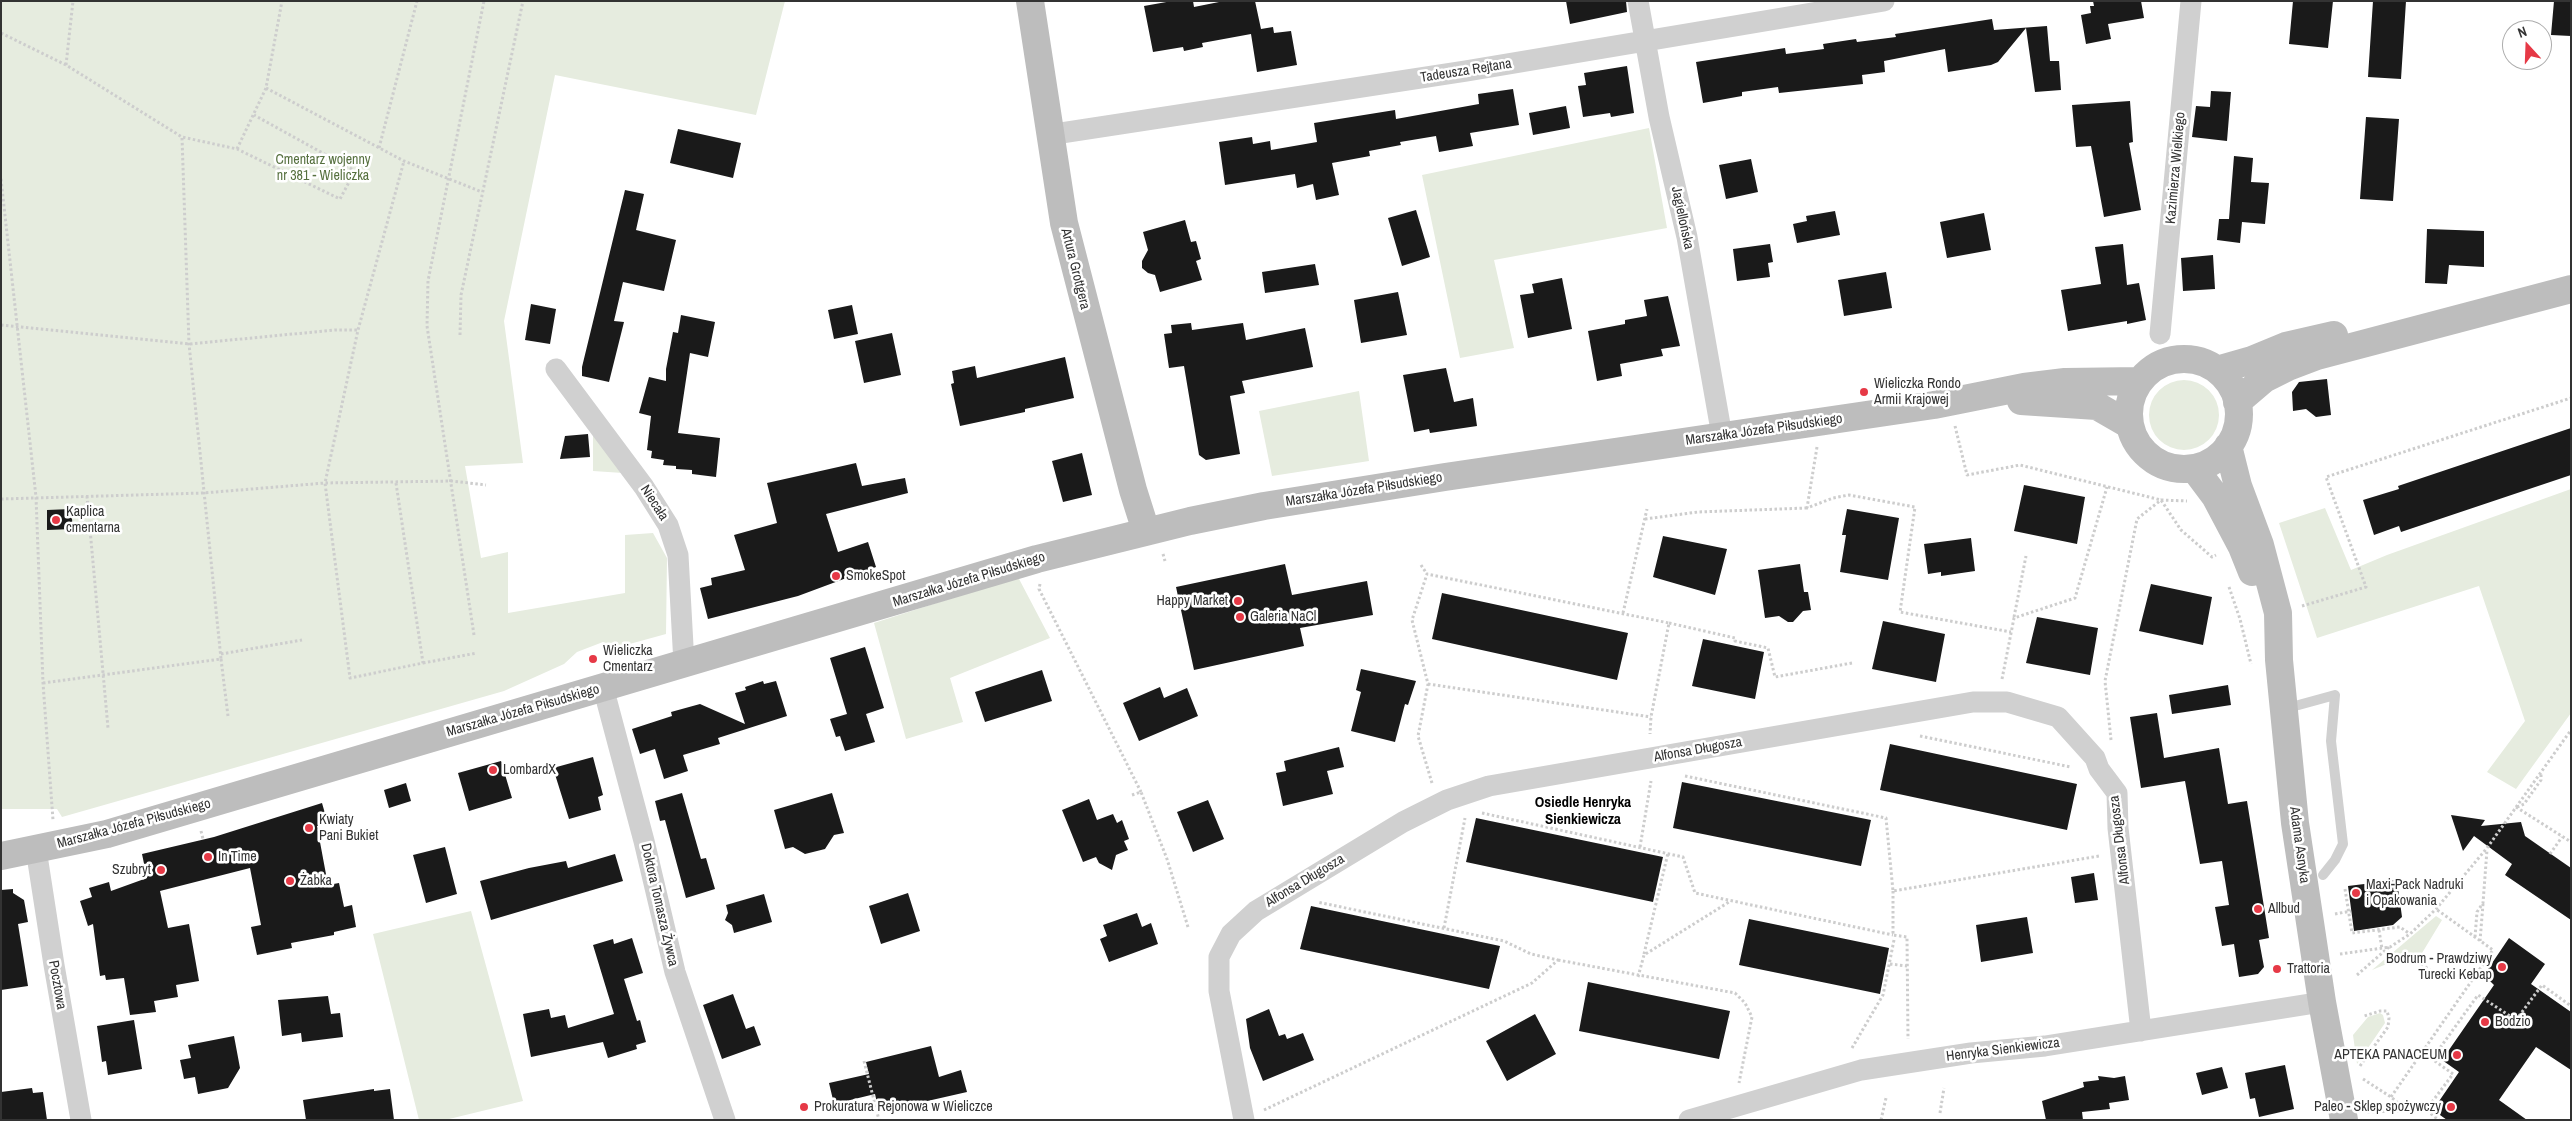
<!DOCTYPE html>
<meta charset="utf-8">
<style>
body{margin:0}
#map{position:relative;width:2572px;height:1121px;overflow:hidden;background:#fff;font-family:"Archivo Narrow",sans-serif}
canvas{display:block}
.frame{position:absolute;inset:0;border:2px solid #333;pointer-events:none}
.north{position:absolute;left:2502px;top:20px;width:50px;height:50px;box-sizing:border-box;background:#fff;border:1px solid #adadad;border-radius:50%;rotate:340deg;font-size:14px;font-weight:700;line-height:20px;text-align:center;color:#333}
.north::after{content:'';display:block;margin:auto;width:18px;height:22px;background:#e63946;clip-path:polygon(50% 0,100% 100%,50% 72%,0 100%)}
</style>
<div id="map">
<canvas width="2572" height="1121"></canvas>
<div class="frame"></div>
<div class="north">N</div>
</div>
<script>
const g = document.querySelector('canvas').getContext('2d');
g.lineJoin = 'round';
function fill(path, color) { g.fillStyle = color; g.fill(path, 'evenodd'); }
const shape = rows => new Path2D(rows.map(r => 'M' + r).join(''));
function strokePath(path, color, width, dash) { g.strokeStyle = color; g.lineWidth = width; g.lineCap = dash ? 'butt' : 'round'; g.setLineDash(dash || []); g.stroke(path); }
function drawText(font, color, halo, rows, align = 'center') {
  g.font = font + ' "Archivo Narrow",sans-serif'; g.lineWidth = 5; g.setLineDash([]); g.textBaseline = 'middle'; g.strokeStyle = halo; g.fillStyle = color; for (const [text, x, y, turn = 0] of rows) {
    g.save(); g.translate(x, y); g.rotate((+turn || 0) * Math.PI / 180); g.textAlign = isNaN(turn) ? turn : align; if (halo) g.strokeText(text, 0, 0); g.fillText(text, 0, 0); g.restore();
  }
}
fill(shape([
 [1,1,785,1,756,115,555,75,504,321,523,463,465,466,481,558,508,552,508,613,625,593,625,535,653,533,667,558,666,634,615,648,603,642,577,652,564,664,504,691,62,817,57,809,1,809],
 [1649,128,1667,228,1494,260,1514,348,1460,358,1422,175],
 '2149 415a35 35 0 1 1 70 0a35 35 0 1 1-70 0Z',
 [1359,391,1369,461,1272,476,1259,411],
 [593,431,623,473,593,471],
 [2571,489,2571,713,2516,789,2487,772,2525,721,2479,586,2317,638,2279,523,2325,508,2351,570,2387,555],
 [1018,577,1050,638,950,678,963,722,906,739,874,623],
 [471,911,523,1101,445,1120,419,1120,373,934],
 [2436,916,2442,920,2419,958,2411,954,2372,970],
 [2380,1013,2383,1015,2385,1023,2357,1064,2353,1035,2368,1017]
]), '#e6ecdf');
fill(shape([
 [1172,1,1193,1,1194,7,1224,1,1255,1,1261,29,1273,27,1274,33,1291,31,1297,65,1257,72,1251,34,1202,43,1203,47,1184,51,1183,47,1153,52,1144,6],
 [1566,1,1626,1,1627,12,1570,24],
 [2093,1,2141,1,2144,18,2108,24,2111,39,2086,44,2081,15,2091,13,2090,6,2094,6],
 [2293,1,2333,1,2328,48,2289,44],
 [2373,1,2406,1,2401,79,2368,77],
 [2554,1,2571,1,2571,36,2551,35],
 [1992,19,1994,30,2047,26,2050,61,2059,61,2061,90,2035,92,2026,28,1998,62,1991,65,1948,72,1945,49,1884,61,1885,72,1862,75,1863,84,1779,93,1778,87,1742,92,1742,96,1703,103,1696,62,1785,48,1786,54,1824,49,1823,44,1856,39,1857,42,1896,37,1895,34],
 [1627,66,1634,113,1611,117,1610,113,1583,117,1578,86,1586,85,1584,73],
 [1513,89,1519,125,1470,133,1473,146,1439,152,1436,136,1400,142,1401,145,1369,151,1370,156,1332,163,1339,195,1316,200,1313,184,1297,188,1295,174,1225,185,1219,142,1252,137,1253,144,1270,141,1271,150,1317,142,1314,123,1395,110,1396,119,1479,104,1478,94],
 [2211,91,2231,92,2227,141,2192,137,2196,106,2210,107],
 [2130,101,2133,142,2129,143,2141,210,2104,217,2091,146,2076,147,2072,105],
 [1566,106,1570,128,1533,135,1529,113],
 [2366,117,2399,119,2393,201,2360,199],
 [678,129,741,143,733,178,670,163],
 [2234,156,2253,158,2251,182,2269,183,2265,224,2242,222,2240,243,2217,240,2219,219,2229,219],
 [1751,159,1758,192,1726,199,1719,165],
 [625,190,644,194,636,230,676,240,664,291,623,282,614,321,624,322,609,382,582,376,582,367],
 [1416,210,1430,257,1402,266,1388,218],
 [1835,211,1840,235,1797,243,1793,224,1807,221,1806,216],
 [1984,213,1991,250,1947,258,1940,222],
 [1185,220,1191,242,1196,241,1201,259,1196,261,1202,280,1160,292,1155,275,1148,273,1142,268,1142,261,1148,250,1143,232],
 [2427,229,2484,231,2484,267,2449,265,2447,284,2425,283],
 [1770,244,1773,262,1768,263,1770,277,1737,281,1733,249],
 [2123,244,2127,285,2139,283,2146,320,2127,324,2127,321,2068,331,2061,290,2101,284,2095,247],
 [2213,255,2215,289,2183,291,2181,258],
 [1315,264,1319,285,1265,293,1262,272],
 [1886,272,1892,308,1844,316,1838,280],
 [1562,278,1572,329,1528,338,1520,295,1534,293,1532,284],
 [1398,292,1407,335,1361,343,1354,300],
 [1668,296,1680,346,1661,349,1663,356,1620,364,1622,376,1597,381,1588,331,1625,324,1625,320,1647,316,1644,300],
 [531,304,556,309,550,344,525,340],
 [852,305,858,334,834,339,828,310],
 [681,315,715,322,708,357,690,353,678,433,720,438,716,477,692,474,692,470,676,469,676,466,663,465,664,460,651,458,652,451,647,450,651,416,639,413,649,377,666,381,666,369,673,332,678,333],
 [1191,323,1192,330,1243,323,1246,340,1305,328,1313,367,1242,381,1245,393,1230,396,1240,454,1206,460,1199,455,1184,366,1169,368,1164,334,1172,333,1171,325],
 [892,333,901,375,864,383,855,341],
 [1065,357,1074,398,1025,409,1025,412,960,426,951,384,954,383,952,371,975,366,977,378],
 [1446,368,1454,402,1473,398,1477,426,1430,433,1429,429,1414,432,1403,375],
 [2327,379,2331,415,2316,417,2306,409,2293,411,2292,392,2299,382],
 [2571,428,2571,475,2401,532,2399,526,2374,535,2363,500,2399,489,2398,486],
 [588,434,590,457,560,459,565,436],
 [1082,453,1092,495,1063,502,1052,461],
 [856,463,862,486,905,478,908,493,826,514,838,552,868,542,876,567,798,596,708,619,700,588,712,585,711,578,745,570,734,535,777,523,767,483],
 [2024,485,2085,497,2077,544,2014,531],
 [71,509,73,529,47,530,47,510],
 [1847,509,1899,518,1888,580,1840,572,1846,535,1842,535],
 [1663,536,1727,549,1715,595,1653,577],
 [1971,538,1975,571,1941,576,1941,572,1928,574,1924,544],
 [1285,564,1292,595,1367,581,1373,615,1300,628,1304,646,1194,670,1176,587],
 [1800,564,1804,592,1808,592,1811,610,1803,611,1793,622,1788,622,1779,616,1765,618,1758,570],
 [2151,584,2212,597,2203,645,2139,631],
 [1442,593,1628,633,1617,680,1432,639],
 [2037,617,2098,628,2090,675,2026,663],
 [1883,621,1945,634,1936,682,1872,669],
 [1703,639,1764,652,1755,699,1692,686],
 [865,647,884,708,866,714,875,742,845,751,840,736,836,737,830,719,847,714,830,658],
 [1361,669,1416,681,1408,705,1405,704,1395,742,1351,731,1361,692,1356,690],
 [1042,670,1052,701,985,722,975,692],
 [763,681,764,684,776,681,787,716,718,738,720,744,683,755,688,771,664,779,655,749,640,754,632,729,672,716,671,712,700,704,745,724,735,693,746,690,745,687],
 [2228,685,2231,705,2172,714,2169,695],
 [1160,687,1164,698,1187,688,1198,716,1139,741,1123,703],
 [2157,713,2164,758,2219,748,2228,804,2247,801,2269,938,2259,940,2264,967,2258,974,2239,977,2234,944,2222,946,2215,907,2229,905,2222,861,2200,864,2185,781,2141,788,2130,717],
 [1890,744,2077,784,2067,830,1880,790],
 [1339,747,1344,767,1327,771,1333,794,1283,806,1276,773,1286,771,1284,761],
 [593,757,603,795,598,797,601,810,569,819,553,768],
 [501,761,512,798,469,811,458,773],
 [1682,782,1871,820,1861,866,1673,828],
 [406,783,411,801,389,808,384,790],
 [682,793,701,859,706,858,715,889,686,898,665,820,660,821,655,801],
 [832,793,844,833,834,835,825,849,805,854,793,847,785,849,774,810],
 [1089,799,1097,820,1113,814,1117,823,1122,820,1129,839,1124,841,1128,850,1116,855,1112,870,1099,863,1096,857,1083,862,1062,810],
 [1208,800,1224,839,1193,852,1177,812],
 [322,803,328,824,317,826,328,885,339,883,344,907,352,905,356,927,334,932,334,935,291,943,292,948,257,955,251,927,261,925,250,868,160,891,168,928,189,924,199,981,176,985,178,997,154,1001,156,1012,130,1015,124,978,106,980,105,975,100,976,93,924,88,926,80,901,92,897,89,888,109,882,111,891,147,878,142,854,214,837],
 [2451,815,2485,820,2481,826,2521,822,2525,836,2571,868,2571,920,2505,875,2512,864,2474,836,2463,851],
 [1476,818,1663,857,1653,902,1466,862],
 [445,847,457,894,426,903,413,855],
 [615,854,623,881,491,920,480,881,529,868,566,861,568,868],
 [2094,873,2098,900,2075,903,2071,877],
 [2397,880,2402,917,2393,925,2354,931,2348,886],
 [13,889,13,893,24,900,28,922,18,924,28,986,1,990,1,890],
 [908,893,920,931,881,944,869,906],
 [764,894,772,922,734,933,732,925,725,920,728,913,726,905],
 [1311,906,1500,946,1489,989,1300,949],
 [1137,913,1142,927,1151,923,1158,944,1109,962,1100,939,1107,936,1103,925],
 [2027,917,2033,953,1981,962,1976,925],
 [1749,919,1889,948,1880,994,1739,965],
 [632,938,643,973,624,979,637,1021,640,1020,646,1042,636,1045,637,1049,608,1058,603,1042,531,1057,523,1014,549,1009,551,1018,565,1015,568,1028,614,1014,593,945,613,939,614,944],
 [2509,938,2545,964,2531,984,2571,1012,2571,1070,2536,1047,2499,1100,2527,1120,2447,1120,2433,1110,2459,1072,2442,1060,2494,985,2484,975],
 [1588,982,1730,1011,1719,1059,1579,1031],
 [733,994,746,1029,754,1026,761,1045,722,1059,703,1005],
 [328,996,331,1014,340,1013,343,1037,302,1042,301,1033,282,1036,278,1000],
 [1269,1009,1279,1036,1285,1034,1287,1039,1303,1033,1314,1060,1263,1081,1250,1048,1246,1019],
 [1535,1014,1556,1054,1507,1081,1486,1041],
 [134,1020,142,1069,108,1075,106,1061,102,1062,97,1026],
 [234,1036,240,1068,228,1088,198,1094,195,1077,184,1079,180,1060,191,1058,188,1045],
 [931,1046,939,1077,961,1070,967,1092,879,1112,875,1094,834,1104,829,1083,869,1074,866,1062],
 [2285,1065,2294,1109,2259,1117,2255,1098,2250,1099,2245,1073],
 [2222,1067,2228,1088,2202,1095,2196,1073],
 [2098,1076,2114,1078,2125,1076,2129,1100,2109,1103,2110,1109,2082,1112,2083,1120,2046,1120,2042,1101,2084,1087,2083,1082,2099,1080],
 [32,1088,33,1093,43,1092,47,1120,1,1120,1,1092],
 [374,1089,374,1091,390,1089,394,1120,306,1120,303,1100]
]), '#1a1a1a');
strokePath(shape([
 [1,33,66,65,182,137,237,149,340,199,355,171,254,115],
 [66,65,73,1],
 [266,88,404,161,482,192],
 [379,148,417,1],
 [237,149,266,88,282,1],
 [1,179,36,497,43,683,53,820],
 [1,325,189,344,335,330,358,330],
 [460,335,461,295,523,1],
 [1955,426,1967,475,2020,465,2161,500,2181,530,2212,557,2216,555],
 [1817,447,1807,508,1833,498,1849,495,1915,507,1900,612,2011,632],
 [396,483,423,663,350,678,325,483,358,330,404,161],
 [87,496,108,728],
 [1,499,203,493,325,483,452,481,486,485],
 [1645,519,1698,512,1807,508],
 [1163,554,1165,561],
 [1421,565,1427,574],
 [1040,584,1039,589,1141,792],
 [2229,587,2240,619,2251,664],
 [2302,606,2366,587,2326,477,2571,398],
 [1623,613,1647,509],
 [2014,617,2026,556],
 [1669,623,1735,638,1735,641,1768,648,1775,677,1852,663],
 [474,635,427,326,428,281,484,1],
 [221,654,302,640],
 [221,659,228,716],
 [423,663,477,653],
 [2002,679,2014,618,2075,598,2107,487],
 [43,683,221,659,189,344,182,137],
 [1428,684,1651,717],
 [1920,736,2071,767],
 [2111,740,2105,681,2137,519,2161,500,2187,501],
 [1685,776,1886,818,1893,891,2099,856],
 [1432,783,1418,736,1428,684,1412,620,1427,574,1669,623,1651,717,1650,734],
 [1132,795,1141,792,1167,859,1188,927],
 [2516,807,2571,842],
 [2517,807,2524,804,2541,780,2541,773],
 [1482,813,1683,857,1695,893,1893,935],
 [201,831,203,839],
 [1640,847,1651,781],
 [2550,854,2562,837],
 [2345,889,2352,933,2400,927,2410,934],
 [1893,891,1893,935,1907,937,1908,1039],
 [2335,914,2351,911],
 [1444,928,1465,818],
 [2379,930,2382,949],
 [2475,937,2477,912,2483,903,2487,850],
 [2480,941,2483,904],
 [1644,954,1668,853],
 [2340,954,2390,947,2410,934,2436,909,2487,848,2571,730],
 [2413,958,2441,978],
 [1558,960,1735,993,1745,1003,1752,1017,1739,1083],
 [1890,964,1907,966],
 [2357,975,2389,947],
 [1638,977,1644,955,1729,902],
 [1852,1048,1883,995,1894,940],
 [864,1061,879,1120],
 [2360,1066,2388,1027,2389,1018,2387,1011,2380,1011,2364,1016],
 [2363,1079,2391,1097,2405,1109],
 [2391,1097,2493,950,2436,909],
 [1264,1110,1532,983,1558,960,1531,954,1504,941,1317,902],
 [2426,1110,2453,1074,2432,1059,2478,995,2516,1020,2542,985,2571,1006],
 [2367,1112,2426,1110,2439,1120],
 [1940,1113,1944,1088],
 [1881,1120,1886,1098]
]), '#cdcdcd', 3, [2.5, 2.5]);
strokePath(shape([
 [2284,709,2335,695,2331,741,2343,844,2335,860,2323,875]
]), '#d0d0d0', 10);
strokePath(shape([
 [1638,1,1659,117,1687,237,1722,436],
 [1048,135,1466,71,1884,1],
 [2160,334,2191,1],
 [556,369,644,487,668,525,678,555,684,664],
 [603,687,644,841,675,972,725,1120],
 [36,849,54,965,81,1120],
 [1244,1120,1219,991,1219,957,1231,934,1256,911,1403,822,1447,800,1489,786,1973,702,2007,702,2058,717,2095,758,2099,769,2117,793,2118,828,2141,1031],
 [1689,1120,1861,1070,1971,1053,2045,1046,2322,1002]
]), '#d0d0d0', 21);
strokePath(shape([
 [1030,1,1064,223,1133,490,1146,531],
 '2129 414a55 55 0 1 1 110 0a55 55 0 1 1-110 0Z',
 [2217,370,2252,360,2286,346,2334,335],
 [2021,401,2097,406,2130,425],
 [2237,402,2264,379,2288,367,2317,356,2571,289],
 [2228,446,2238,486,2260,545,2278,613,2279,660,2295,823,2322,1002,2344,1120],
 [2194,468,2215,496,2242,547,2252,572],
 [1,856,107,834,1037,559,1190,521,1264,506,1445,477,1934,405,2024,387,2065,382,2140,381]
]), '#bdbdbd', 28);
for (const [x, y, r, color] of [
 [1864,392,5,"#e63946"],
 [56,520,5,"#e63946"],
 [836,576,5,"#e63946"],
 [1238,601,5,"#e63946"],
 [1240,617,5,"#e63946"],
 [593,659,5,"#e63946"],
 [493,770,5,"#e63946"],
 [309,828,5,"#e63946"],
 [208,857,5,"#e63946"],
 [161,870,5,"#e63946"],
 [290,881,5,"#e63946"],
 [2356,893,5,"#e63946"],
 [2258,909,5,"#e63946"],
 [2502,967,5,"#e63946"],
 [2277,969,5,"#e63946"],
 [2485,1022,5,"#e63946"],
 [2457,1055,5,"#e63946"],
 [804,1107,5,"#e63946"],
 [2451,1107,5,"#e63946"]
]) { const dot = new Path2D(); dot.arc(x, y, r, 0, 2 * Math.PI); g.fillStyle = color; g.fill(dot); strokePath(dot, '#fff', 2); }
drawText('14px', '#333', '#fff', [
 ["Tadeusza Rejtana",1466,71,-9],
 ["Kazimierza Wielkiego",2176,168,-85],
 ["Jagiellońska",1682,218,78],
 ["Artura Grottgera",1075,269,76],
 ["Marszałka Józefa Piłsudskiego",1764,430,-8],
 ["Marszałka Józefa Piłsudskiego",1364,490,-9],
 ["Niecała",654,503,57],
 ["Marszałka Józefa Piłsudskiego",969,580,-17],
 ["Marszałka Józefa Piłsudskiego",523,711,-16],
 ["Alfonsa Długosza",1698,750,-10],
 ["Marszałka Józefa Piłsudskiego",134,824,-15],
 ["Alfonsa Długosza",2120,840,-97],
 ["Adama Asnyka",2299,845,82],
 ["Alfonsa Długosza",1305,881,-31],
 ["Doktora Tomasza Żywca",659,905,77],
 ["Pocztowa",57,985,80],
 ["Henryka Sienkiewicza",2003,1050,-7]
]);
drawText('14px', '#56703f', '#fff', [
 ["Cmentarz wojenny",323,160],
 ["nr 381 - Wieliczka",323,176]
]);
drawText('14px', '#333', '#fff', [
 ["Wieliczka Rondo",1874,384],
 ["Armii Krajowej",1874,400],
 ["Kaplica",66,512],
 ["cmentarna",66,528],
 ["SmokeSpot",846,576],
 ["Happy Market",1228,601,"right"],
 ["Galeria NaCl",1250,617],
 ["Wieliczka",603,651],
 ["Cmentarz",603,667],
 ["LombardX",503,770],
 ["Kwiaty",319,820],
 ["Pani Bukiet",319,836],
 ["In Time",218,857],
 ["Szubryt",151,870,"right"],
 ["Żabka",300,881],
 ["Maxi-Pack Nadruki",2366,885],
 ["i Opakowania",2366,901],
 ["Allbud",2268,909],
 ["Bodrum - Prawdziwy",2492,959,"right"],
 ["Turecki Kebap",2492,975,"right"],
 ["Trattoria",2287,969],
 ["Bodzio",2495,1022],
 ["APTEKA PANACEUM",2447,1055,"right"],
 ["Prokuratura Rejonowa w Wieliczce",814,1107],
 ["Paleo - Sklep spożywczy",2441,1107,"right"]
], 'left');
drawText('bold 15px', '#000', '#fff', [
 ["Osiedle Henryka",1583,803],
 ["Sienkiewicza",1583,820]
]);
</script>
